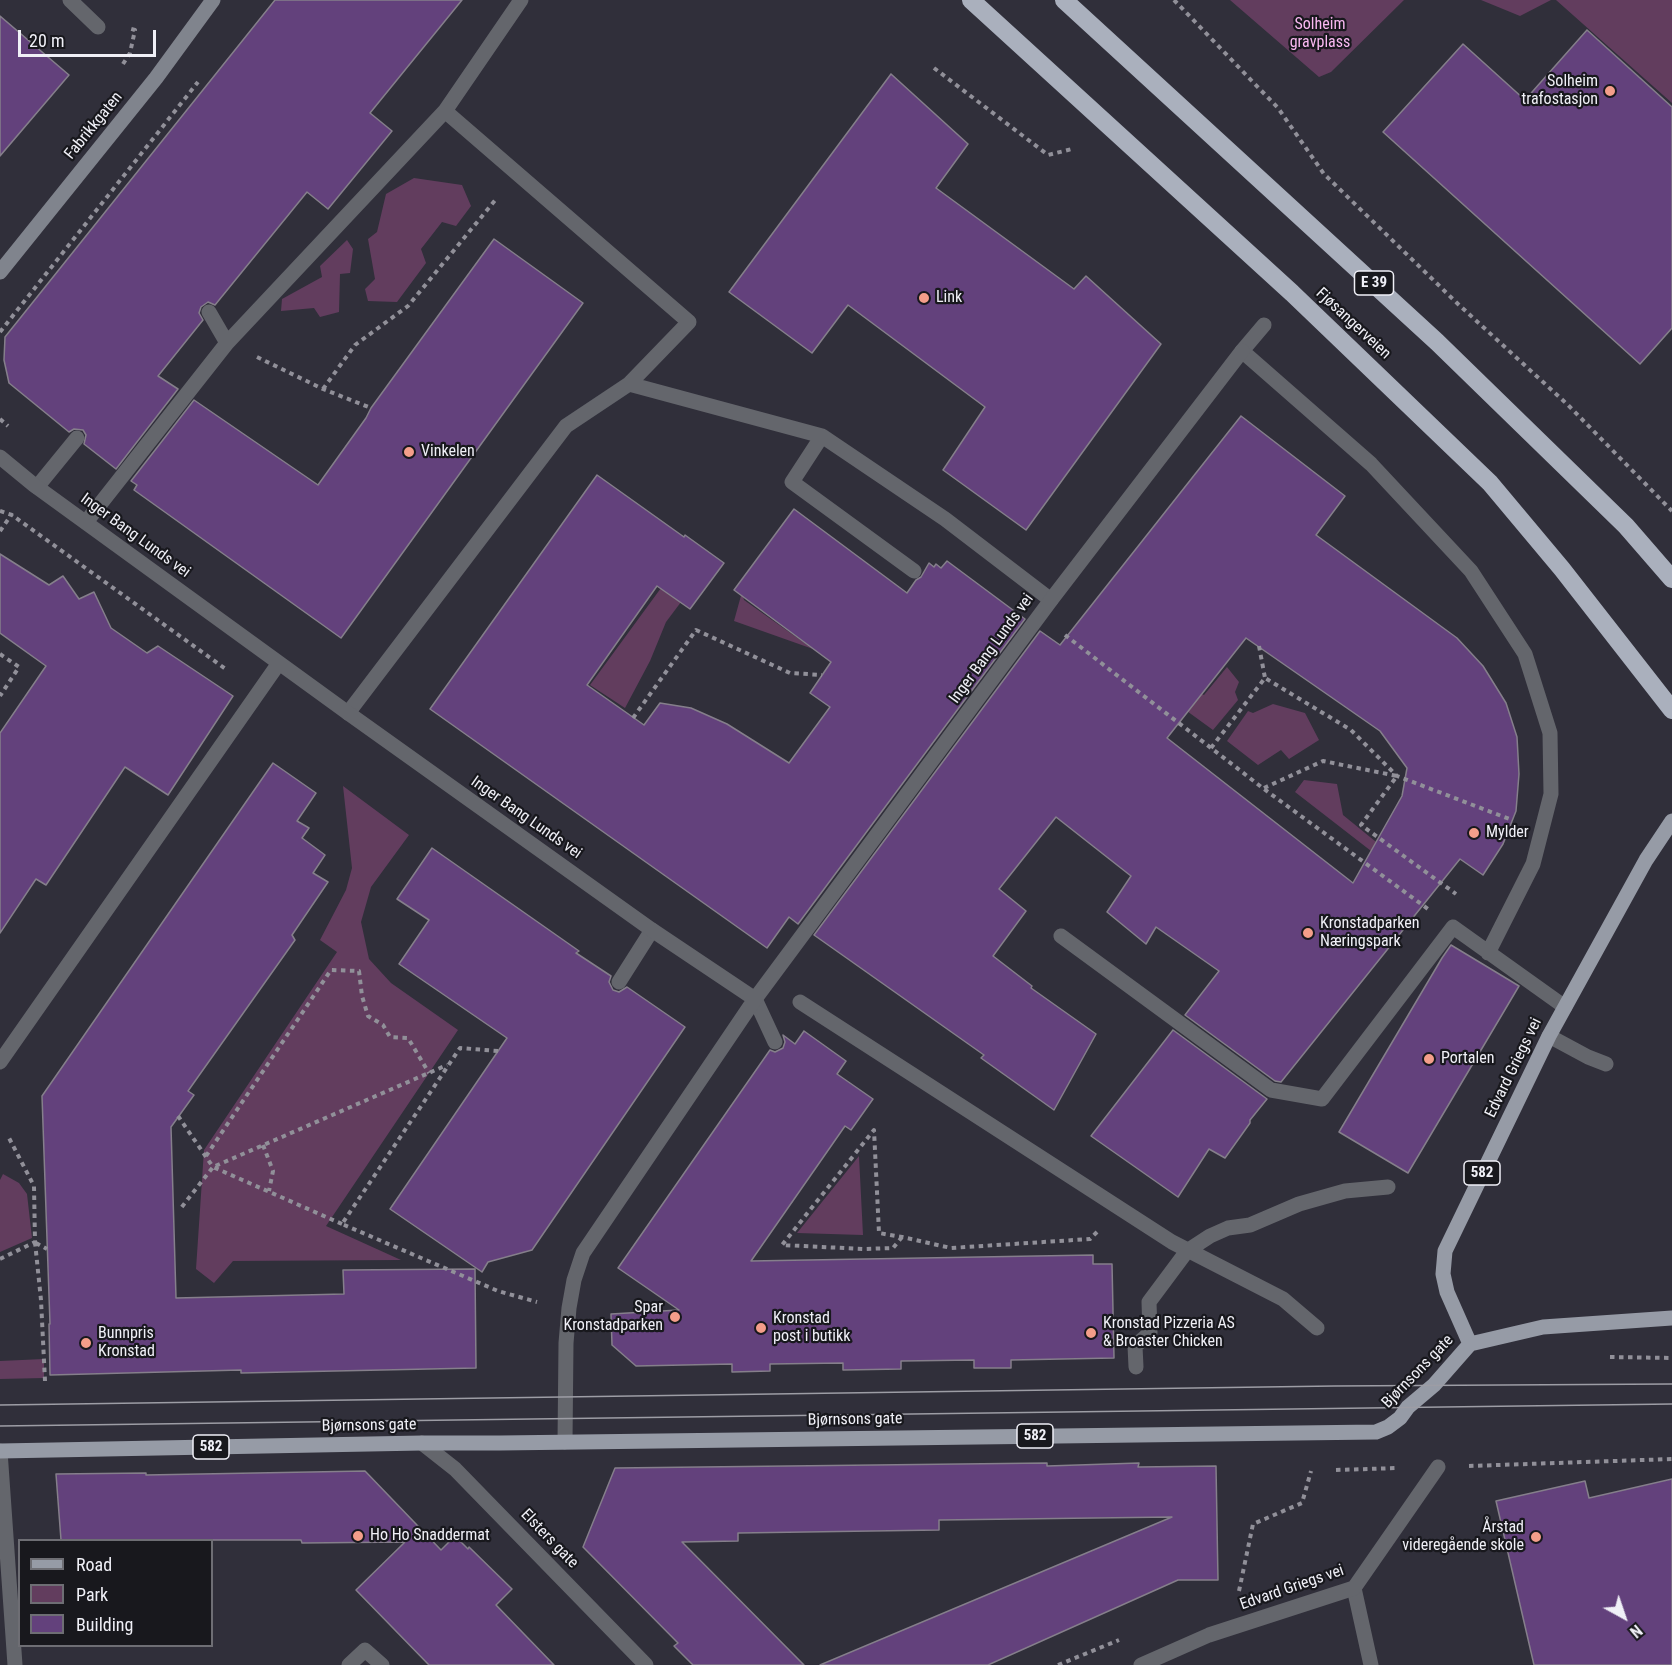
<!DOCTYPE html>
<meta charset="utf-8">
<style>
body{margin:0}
#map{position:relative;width:1672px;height:1665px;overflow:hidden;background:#302f3a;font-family:"Roboto Condensed",sans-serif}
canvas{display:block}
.legend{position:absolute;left:18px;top:1539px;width:195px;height:108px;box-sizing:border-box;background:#18181d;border:2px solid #6e6e74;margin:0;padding:8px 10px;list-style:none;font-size:18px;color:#f0f0f7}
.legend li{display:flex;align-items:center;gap:12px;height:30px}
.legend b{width:30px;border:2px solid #6e6e74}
.north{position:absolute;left:1594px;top:1587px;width:60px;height:60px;-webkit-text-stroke:4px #18181d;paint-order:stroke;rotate:140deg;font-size:16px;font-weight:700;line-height:24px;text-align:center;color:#f0f0f7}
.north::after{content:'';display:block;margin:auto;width:21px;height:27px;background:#f0f0f7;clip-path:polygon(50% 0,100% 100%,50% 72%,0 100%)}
.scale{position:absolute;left:18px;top:30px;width:138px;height:27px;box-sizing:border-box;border:3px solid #f0f0f7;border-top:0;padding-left:8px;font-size:18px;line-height:21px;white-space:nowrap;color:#f0f0f7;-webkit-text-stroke:4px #18181d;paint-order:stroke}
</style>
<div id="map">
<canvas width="1672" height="1665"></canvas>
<ul class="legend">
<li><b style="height:8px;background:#969ba6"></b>Road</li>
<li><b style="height:16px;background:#623d5e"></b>Park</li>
<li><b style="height:16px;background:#63417c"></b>Building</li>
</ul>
<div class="north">N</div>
<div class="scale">20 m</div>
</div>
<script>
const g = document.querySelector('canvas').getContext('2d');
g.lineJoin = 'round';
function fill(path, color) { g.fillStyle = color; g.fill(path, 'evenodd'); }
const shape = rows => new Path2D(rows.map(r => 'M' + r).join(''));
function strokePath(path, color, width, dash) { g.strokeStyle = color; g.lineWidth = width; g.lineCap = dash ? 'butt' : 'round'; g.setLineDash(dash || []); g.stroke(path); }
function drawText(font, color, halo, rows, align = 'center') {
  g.font = font + ' "Roboto Condensed",sans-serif'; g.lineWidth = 4.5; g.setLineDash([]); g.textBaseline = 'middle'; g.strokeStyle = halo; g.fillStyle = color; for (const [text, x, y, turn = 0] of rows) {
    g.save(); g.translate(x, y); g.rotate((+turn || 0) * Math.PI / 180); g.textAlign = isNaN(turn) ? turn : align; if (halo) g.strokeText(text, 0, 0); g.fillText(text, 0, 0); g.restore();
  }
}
fill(shape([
 [1230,0,1404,0,1331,72,1319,77],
 [1481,0,1551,0,1520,16],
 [1556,0,1672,0,1672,103],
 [414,178,462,185,471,206,456,226,442,222,421,249,426,263,397,302,368,301,365,289,375,279,368,239,377,232,386,194],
 [347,240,353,249,350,273,340,274,339,312,320,317,314,308,281,311,282,299,322,277,320,266],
 [661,588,681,602,666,622,650,661,625,708,590,685],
 [742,592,744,600,813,649,734,621],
 [1096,645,1204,695,1227,667,1239,682,1235,692,1238,700,1213,730],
 [1273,704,1305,713,1319,740,1289,759,1281,750,1258,765,1227,741,1248,711,1253,713],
 [1304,780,1337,784,1343,815,1397,859,1393,868,1295,792],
 [343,786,409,835,371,887,361,922,369,959,391,983,458,1030,326,1226,401,1260,233,1261,214,1283,196,1269,204,1150,337,952,320,940,346,890,352,868],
 [859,1156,863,1235,797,1233],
 [3,1174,19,1183,27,1194,32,1238,0,1252,0,1180],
 [44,1359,44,1378,0,1379,0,1361]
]), '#623d5e');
const building = shape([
 [275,0,462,0,370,113,392,131,328,209,307,192,215,305,208,302,201,307,199,313,203,320,158,376,178,389,116,469,84,444,86,435,83,430,74,429,69,432,9,383,4,360,5,337,275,0],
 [0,16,69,75,0,156,0,16],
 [1587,30,1672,107,1672,328,1640,364,1383,132,1463,44,1525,100,1587,30],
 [891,74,968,144,936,188,1074,289,1086,276,1161,344,1026,530,943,470,985,407,848,305,812,353,729,292,891,74],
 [494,239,583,303,341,638,134,490,137,485,131,481,194,400,318,485,366,418,371,408,494,239],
 [1241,416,1345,496,1316,535,1457,638,1483,666,1506,703,1517,737,1519,774,1516,811,1503,844,1483,875,1460,859,1281,1082,1275,1081,1185,1015,1219,971,1156,927,1146,944,1107,912,1131,876,1056,817,999,889,1026,911,993,956,1032,986,1031,988,1096,1034,1054,1110,981,1058,984,1055,814,935,1040,631,1060,645,1241,416],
 [1246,638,1380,731,1407,768,1402,796,1353,883,1167,738,1246,638],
 [597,475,684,537,685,535,724,563,690,609,657,586,587,685,644,725,660,703,691,708,727,724,789,763,830,707,810,693,831,662,734,590,794,509,907,593,916,580,921,577,929,563,934,567,936,564,941,568,947,561,1025,619,798,924,789,917,767,948,430,709,597,475],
 [0,554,49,585,63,576,79,599,94,592,111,628,147,653,158,646,233,696,168,795,125,767,46,885,36,879,0,933,0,733,46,666,0,633,0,554],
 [273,763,316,793,297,821,309,828,302,838,325,855,313,873,328,882,292,935,295,940,188,1091,194,1095,171,1127,176,1298,344,1294,343,1270,475,1269,476,1368,241,1373,241,1370,50,1375,49,1324,50,1324,42,1096,273,763],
 [432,848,579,951,576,953,611,976,609,982,613,990,619,992,627,987,685,1027,532,1250,488,1262,482,1272,390,1209,507,1038,399,964,429,920,397,899,432,848],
 [1451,945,1519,986,1408,1173,1339,1132,1442,958,1451,945],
 [1173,1030,1267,1099,1250,1120,1250,1123,1225,1158,1209,1149,1178,1197,1091,1136,1173,1030],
 [804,1031,846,1061,837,1074,873,1099,851,1130,845,1126,751,1261,1093,1255,1093,1264,1112,1264,1114,1358,1011,1360,1011,1368,974,1368,974,1360,901,1361,901,1369,843,1370,843,1363,770,1364,770,1371,732,1372,732,1364,636,1366,612,1345,611,1314,679,1310,618,1268,770,1050,775,1052,783,1048,785,1042,783,1035,795,1044,804,1031],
 [1047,1463,1047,1466,1139,1463,1138,1467,1216,1466,1218,1580,1178,1580,988,1665,820,1665,1172,1517,939,1520,939,1530,738,1533,738,1541,682,1542,804,1665,693,1665,674,1646,678,1643,583,1547,615,1468,1047,1463],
 [365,1471,441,1550,455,1536,468,1549,469,1547,512,1589,496,1605,554,1665,429,1665,356,1590,405,1542,302,1543,301,1540,61,1540,56,1474,146,1473,146,1475,365,1471],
 [1672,1479,1672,1665,1534,1665,1496,1501,1585,1481,1589,1498,1672,1479]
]);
fill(building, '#63417c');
strokePath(building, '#857f8b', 1.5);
strokePath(shape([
 [1174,0,1278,108,1324,174,1458,304,1568,405,1672,511],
 [123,64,130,53,135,30,128,28],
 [934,68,1048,155,1072,149],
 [0,332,198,82],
 [257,357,323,389,371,408],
 [323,389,355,345,408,306,497,198],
 [0,419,8,426],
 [0,511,12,515,227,670],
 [0,531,12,514],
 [1065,635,1264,789,1428,909],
 [1259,646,1265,678],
 [0,654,19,667,0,696],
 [633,718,696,630,790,673,822,675],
 [1211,748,1265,678,1351,730,1397,776,1512,820],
 [1264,788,1323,761,1397,776,1361,825,1456,894],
 [498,1051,460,1048,342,1224,498,1291,537,1302],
 [178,1116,213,1167,181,1208],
 [263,1145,273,1171,269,1191],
 [206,1156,331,970,359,971,362,996,368,1016,383,1025,390,1037,408,1038,429,1073],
 [342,1224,213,1167,447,1065],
 [902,1237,893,1248,864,1249,782,1245,874,1130,879,1233,902,1237,951,1248,1090,1239,1098,1231],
 [35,1242,41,1300,45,1381],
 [36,1243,47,1249],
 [0,1259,35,1242,34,1186,8,1136],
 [1610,1357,1672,1358],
 [1469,1466,1672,1459],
 [1336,1470,1398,1468],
 [1239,1591,1253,1524,1302,1503,1311,1471],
 [1058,1665,1119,1640]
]), '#919099', 4, [4.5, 4.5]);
strokePath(shape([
 [70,0,98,27],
 [1264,325,1242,351,1371,464,1471,571,1525,654,1550,733,1551,794,1533,864,1488,953],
 [227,343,445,111],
 [629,384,822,436],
 [37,487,77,438],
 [86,522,227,343,209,312],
 [914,571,792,482,822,436,945,519,1051,600],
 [348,713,566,426,629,384,689,322,445,111,521,0],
 [1061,936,1271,1090,1322,1099,1453,927,1565,1007],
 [619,982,652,930],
 [755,999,775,1042],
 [1549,1036,1588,1057,1606,1064],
 [422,1443,455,1469,646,1665],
 [1354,1588,1371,1665],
 [349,1665,365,1650,382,1665]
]), '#64666c', 15);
strokePath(shape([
 [0,457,34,485,348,713,652,930,755,999],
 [800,1002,1172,1242,1283,1299,1317,1328],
 [0,1062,279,663],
 [1136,1367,1135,1346,1150,1333,1149,1302,1187,1251,1210,1236,1228,1228,1250,1225,1299,1204,1345,1191,1388,1187],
 [565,1442,566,1343,569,1308,574,1280,583,1253,755,999,1051,600,1242,351],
 [0,1451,15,1665],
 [1141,1665,1209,1635,1354,1588,1438,1467]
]), '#64666c', 15);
strokePath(shape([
 [0,272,156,78,213,0]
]), '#80848d', 15);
strokePath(shape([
 [1470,1344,1447,1292,1443,1274,1445,1251,1549,1036,1646,860,1672,821],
 [0,1451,422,1443,500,1443,1376,1432,1388,1427,1400,1418,1408,1407,1434,1385,1470,1344,1543,1327,1672,1318]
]), '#969ba6', 15);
strokePath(shape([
 [971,0,1292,293,1490,483,1562,569,1672,710],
 [1064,0,1437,342,1626,526,1672,579]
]), '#aab0bd', 18);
strokePath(shape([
 [0,1405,1334,1386,1672,1384],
 [0,1426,1672,1404]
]), '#9d9da5', 1.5);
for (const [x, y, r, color] of [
 [1610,91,6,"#f49e8a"],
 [924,298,6,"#f49e8a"],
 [409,452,6,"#f49e8a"],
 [1474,833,6,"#f49e8a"],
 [1308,933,6,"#f49e8a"],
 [1429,1059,6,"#f49e8a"],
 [675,1317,6,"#f49e8a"],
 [761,1328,6,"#f49e8a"],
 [1091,1333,6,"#f49e8a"],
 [86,1343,6,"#f49e8a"],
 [358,1536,6,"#f49e8a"],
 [1536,1537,6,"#f49e8a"]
]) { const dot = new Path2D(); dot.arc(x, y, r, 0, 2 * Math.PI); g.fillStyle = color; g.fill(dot); strokePath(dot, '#18181d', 2); }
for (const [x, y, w] of [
 [1374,283,39],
 [1482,1173,36],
 [1035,1436,36],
 [211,1447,36]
]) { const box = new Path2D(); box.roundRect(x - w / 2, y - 12, w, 24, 4.5); g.fillStyle = '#18181d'; g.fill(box); strokePath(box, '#f0f0f7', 1.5); }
drawText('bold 15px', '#f0f0f7', null, [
 ["E 39",1374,283],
 ["582",1482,1173],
 ["582",1035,1436],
 ["582",211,1447]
]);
drawText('16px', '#fab9f2', '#18181d', [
 ["Solheim",1320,25],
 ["gravplass",1320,43]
]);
drawText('16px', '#f0f0f7', '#18181d', [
 ["Solheim",1598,82,"right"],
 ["trafostasjon",1598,100,"right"],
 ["Link",936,298],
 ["Vinkelen",421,452],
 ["Mylder",1486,833],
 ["Kronstadparken",1320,924],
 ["Næringspark",1320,942],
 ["Portalen",1441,1059],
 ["Spar",663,1308,"right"],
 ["Kronstadparken",663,1326,"right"],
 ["Kronstad",773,1319],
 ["post i butikk",773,1337],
 ["Kronstad Pizzeria AS",1103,1324],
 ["& Broaster Chicken",1103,1342],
 ["Bunnpris",98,1334],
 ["Kronstad",98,1352],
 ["Årstad",1524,1528,"right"],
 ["videregående skole",1524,1546,"right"],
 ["Ho Ho Snaddermat",370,1536]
], 'left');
drawText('16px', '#f0f0f7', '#18181d', [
 ["Fabrikkgaten",94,126,-51],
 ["Fjøsangerveien",1353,324,43],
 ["Inger Bang Lunds vei",135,536,36],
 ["Inger Bang Lunds vei",992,649,-54],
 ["Inger Bang Lunds vei",526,818,35],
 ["Edvard Griegs vei",1514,1068,-64],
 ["Bjørnsons gate",1418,1372,-46],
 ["Bjørnsons gate",855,1420,-1],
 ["Bjørnsons gate",369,1426,-1],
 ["Elsters gate",549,1539,46],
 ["Edvard Griegs vei",1292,1588,-19]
]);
</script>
